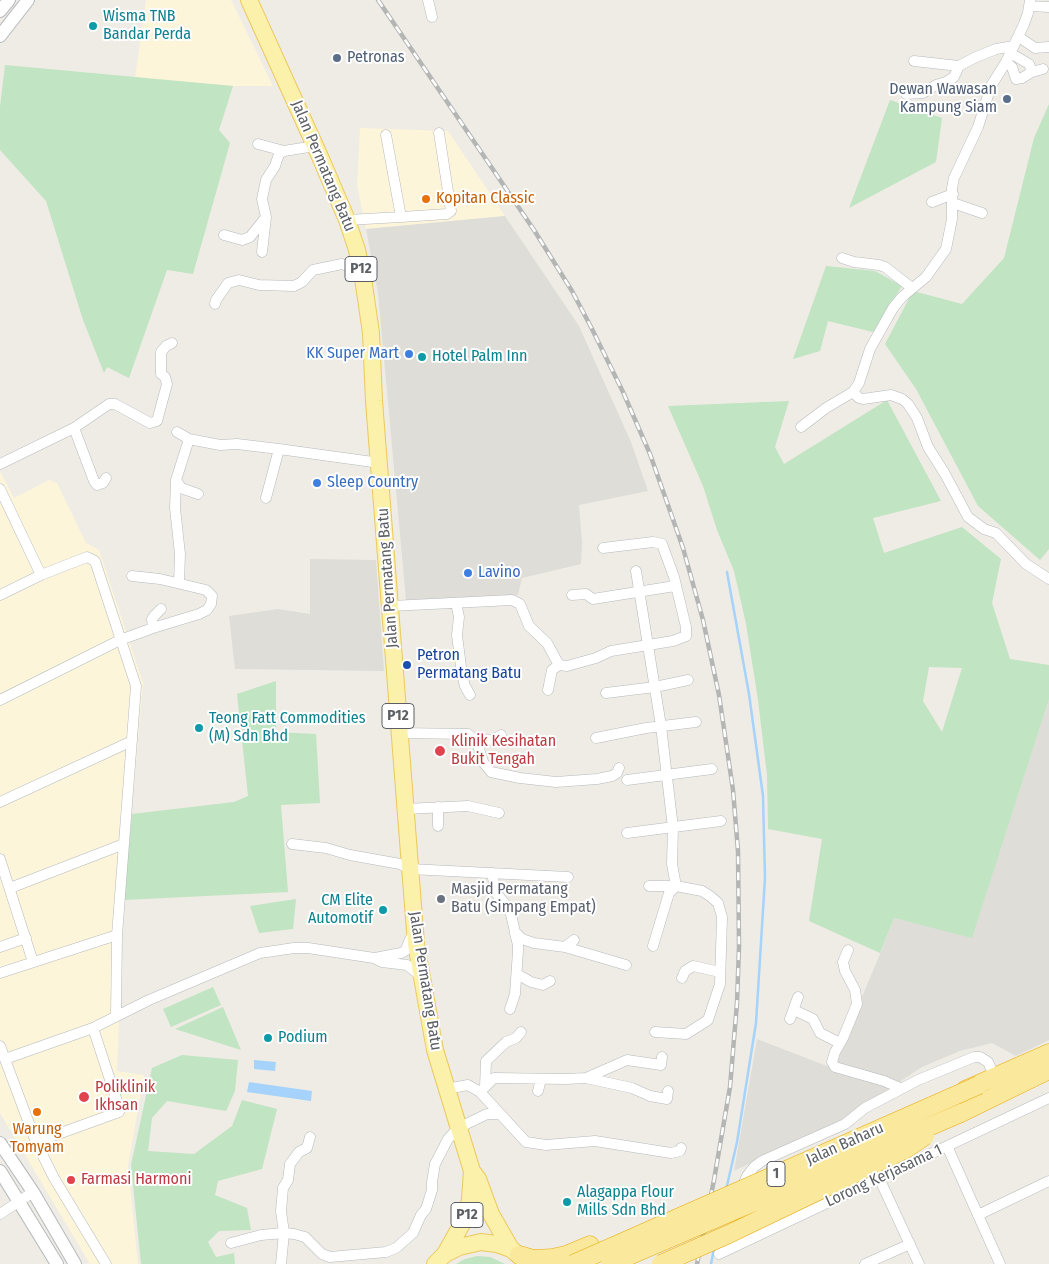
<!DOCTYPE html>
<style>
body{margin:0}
canvas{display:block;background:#eeece4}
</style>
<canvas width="1049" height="1264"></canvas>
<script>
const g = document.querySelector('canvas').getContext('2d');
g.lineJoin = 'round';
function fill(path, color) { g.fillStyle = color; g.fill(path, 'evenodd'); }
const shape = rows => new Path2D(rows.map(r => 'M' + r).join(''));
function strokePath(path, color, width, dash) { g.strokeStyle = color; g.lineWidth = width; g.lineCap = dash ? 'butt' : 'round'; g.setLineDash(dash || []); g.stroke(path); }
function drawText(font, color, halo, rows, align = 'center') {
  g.font = font + ' "Fira Sans Condensed",sans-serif'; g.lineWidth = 4; g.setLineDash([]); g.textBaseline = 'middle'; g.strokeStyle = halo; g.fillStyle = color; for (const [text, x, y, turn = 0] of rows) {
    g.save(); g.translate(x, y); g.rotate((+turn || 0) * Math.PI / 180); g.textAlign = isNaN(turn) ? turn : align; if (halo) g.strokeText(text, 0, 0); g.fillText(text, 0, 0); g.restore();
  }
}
fill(shape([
 [146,0,231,0,273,86,233,86,135,78],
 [360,128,448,131,505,216,366,229,357,185],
 [0,471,14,498,49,480,57,483,86,543,99,550,143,683,124,900,117,1071,144,1075,128,1166,138,1264,90,1264,0,1113]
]), '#fcf5da');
fill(shape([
 [505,216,579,326,631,442,648,491,579,505,582,543,581,564,522,578,518,595,406,600,378,293,366,229],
 [310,559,376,560,384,671,235,669,229,616,278,609,310,614],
 [1049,699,1049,1040,1016,1056,992,1043,960,1051,922,1067,845,1118,734,1171,757,1039,832,1068,880,954,894,918,972,937]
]), '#dfddd8');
fill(shape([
 [5,65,233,86,219,130,230,143,193,274,167,270,129,378,107,367,104,373,83,320,46,201,0,150,0,107],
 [890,100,942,118,936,162,849,208],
 [1049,104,1049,549,1040,560,978,506,916,389,885,344,913,291,962,304,1004,258,1034,138],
 [826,266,875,271,902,286,873,332,828,321,820,351,793,359],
 [887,400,941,501,873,518,884,553,962,527,1001,559,992,603,1010,659,1049,665,1049,699,972,938,894,918,880,953,809,921,822,839,768,829,767,775,758,700,746,624,734,571,717,530,703,486,668,406,789,401,775,447,784,464],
 [929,667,962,668,942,732,923,701],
 [276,681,276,732,316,734,320,803,281,805,288,892,124,900,132,814,234,802,248,796,237,694],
 [296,899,293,929,259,933,250,906],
 [213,987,221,1005,171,1027,163,1009],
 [223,1007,241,1050,175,1029],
 [182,1055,238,1060,235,1091,226,1111,167,1101,152,1118,148,1151,194,1154,232,1126,242,1100,277,1109,262,1169,218,1181,215,1195,247,1208,251,1230,219,1231,208,1242,216,1257,234,1253,235,1264,141,1264,131,1165,152,1068],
 [477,1256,490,1257,505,1264,456,1264,465,1259]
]), '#c1e4c2');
fill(shape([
 [254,1060,276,1062,275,1071,254,1069],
 [249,1082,312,1091,311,1101,247,1092]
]), '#a6d3fc');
strokePath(shape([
 [726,1190,737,1142,756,1023,765,878,763,796,749,694,727,572],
 [711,1264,714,1249]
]), '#a6d3fc', 2.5);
const minor = shape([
 [428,0,432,17],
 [1029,6,1049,7],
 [1019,37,1035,48,1049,47],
 [1010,53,1029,64,1032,72],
 [914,61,959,66],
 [1006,62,1012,67,1016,79,1022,78,1032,72,1043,69],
 [906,94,923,93,936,85,946,82,954,77,959,66,974,58,996,49,1014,46],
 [258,144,284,151],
 [932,202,953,194],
 [953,203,982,213],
 [401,217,447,214,451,211,439,133],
 [347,220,401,217,386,135],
 [224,235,242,240,250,237,266,217],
 [262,252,266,217,262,199,266,180,275,166,279,154,284,151,315,146],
 [842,258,854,262,879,265,885,267,912,288],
 [215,304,216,300,228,283,239,280,259,285,294,286,302,282,313,270,342,264,354,269,362,277],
 [853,392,859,398,863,399,891,395,902,399,908,404,917,418,928,447,945,474,968,517,984,529,996,533,1026,564,1049,579],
 [801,427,826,408,853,392,859,383,870,349,893,308,902,297,926,277,946,249,952,219,952,188,954,178,978,127,991,86,1006,62,1024,24,1028,13,1030,0],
 [74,428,94,481,97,485,103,483,106,478],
 [177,432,189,439,220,445,237,444,279,449,380,463],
 [0,464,74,428,109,404,115,404,150,423,157,421,167,384,165,377,161,374,161,352,166,346,172,343],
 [176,480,181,488,198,494],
 [0,489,41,575],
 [266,498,279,449],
 [636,571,661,726,673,828,672,864,676,886],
 [179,583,180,554,175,508,176,480,189,439],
 [0,595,41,575,87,557,95,561,136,686,117,935,116,1016],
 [572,595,586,594,593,599,675,586],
 [456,603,459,617,457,635,462,675,465,686,470,695],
 [391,606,512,600,520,604,529,626,547,643,559,665],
 [153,628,152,619,155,615,161,609],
 [548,690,552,670,559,665,567,666,596,658,611,651,673,641,686,636,686,627,674,577,662,544,653,542,603,548],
 [606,693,655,687,688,680],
 [0,700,120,640,153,628,199,614,207,610,211,604,212,596,206,590,160,579,132,576],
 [399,733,468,734,477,742,495,739,501,735],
 [596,738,646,728,696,722],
 [477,742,483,762,491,772,520,778,556,782,597,779,612,776,617,773,619,768],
 [627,780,712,769],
 [0,802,132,741],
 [438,807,438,826],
 [405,809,468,806,499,813],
 [627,833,721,821],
 [292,844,326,848,350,855,400,864,410,869,568,877],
 [0,859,33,962],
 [492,873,496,893,510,910,515,932,522,939,534,943,565,947,574,940],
 [649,886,676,886,702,891,710,896,718,903,722,917,720,984,708,1020,686,1034,655,1032],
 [10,888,124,844],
 [653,946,669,893,676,886],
 [0,947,26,938],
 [565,947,626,965],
 [848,950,843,962,845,971,855,990,857,1004,843,1038,835,1052,832,1062,835,1067,884,1081,900,1088],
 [375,958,401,953,405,951,413,933],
 [0,973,117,935],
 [517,974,531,982,543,985,550,981],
 [682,978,685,971,693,966,720,972],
 [510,1009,515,994,518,951,518,945,515,933],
 [794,1010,813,1019,820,1033,840,1043],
 [790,1019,798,997],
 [0,1046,36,1142,54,1178,106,1264],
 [5,1059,93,1028,149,1000,260,953,294,948,308,948,374,958,382,962,407,965,421,976],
 [586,1078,632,1088,650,1096,667,1099,668,1091],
 [485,1087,486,1061,506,1042,516,1038,521,1032],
 [446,1089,468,1085,480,1092,526,1142,546,1145,595,1141,671,1153,680,1151,681,1148],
 [538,1091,541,1079],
 [480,1092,494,1078,566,1079,586,1078,627,1060,661,1065,662,1057],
 [36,1142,119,1112,118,1104,93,1028],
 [947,1146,1000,1264],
 [879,1178,919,1264],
 [741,1190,747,1176,754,1167,762,1161,845,1124,865,1108,918,1080,974,1057,980,1057,988,1062,995,1078],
 [0,1214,33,1192],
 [978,1215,1049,1181],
 [231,1243,261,1235,284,1233,294,1234,305,1237,322,1254,330,1257,386,1252,396,1248,413,1233,421,1215,426,1209,432,1190,432,1182,435,1164,448,1139,458,1128,487,1114,499,1114],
 [719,1254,1049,1098],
 [281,1264,284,1233,281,1211,283,1188,288,1180,290,1164,299,1152,307,1148,310,1137],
 [865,1264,910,1244]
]);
const tertiary = shape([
 [0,11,9,0],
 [0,36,28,0],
 [0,1143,33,1192,75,1264],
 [0,1171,57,1264]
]);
const primary = shape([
 [249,0,321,159,347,220,357,250,363,278,371,333,374,401,416,944,435,1050,472,1171,470,1199,467,1215,445,1254],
 [472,1171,478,1179,491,1214,511,1249],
 [435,1264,445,1254,459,1247,481,1242,497,1244,511,1249,528,1263]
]);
const trunk = shape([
 [965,1090,1049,1053],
 [961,1113,1049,1070],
 [519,1255,533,1259,552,1258,566,1255,590,1245]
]);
strokePath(minor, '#b6b9bd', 11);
strokePath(tertiary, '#b6b9bd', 14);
strokePath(primary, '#ecc95e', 18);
strokePath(trunk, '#e8aa09', 19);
strokePath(minor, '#fff', 10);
strokePath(tertiary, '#fff', 12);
strokePath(primary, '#fcf1aa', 16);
strokePath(trunk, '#fae99c', 18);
const rail = shape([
 [378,0,534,230,572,291,591,327,623,392,650,454,683,548,703,620,719,695,733,790,738,851,739,947,737,1003,730,1087,714,1180,697,1264]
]);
strokePath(rail, '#b4b5b5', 4.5);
strokePath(rail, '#fff', 2.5, [8]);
const trunkBridge = shape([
 [573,1264,979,1085],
 [610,1264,961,1113],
 [661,1264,729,1234,906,1149,925,1136]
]);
strokePath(trunkBridge, '#e8aa09', 19, []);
strokePath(trunkBridge, '#fae99c', 18);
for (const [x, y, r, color] of [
 [93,26,5,"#0f9aa8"],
 [337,58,5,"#5c6f8a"],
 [1007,99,5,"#5c6f8a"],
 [426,199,5,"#e8710a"],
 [409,354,5,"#3f7fe0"],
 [422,357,5,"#0f9aa8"],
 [317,483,5,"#3f7fe0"],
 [468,573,5,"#3f7fe0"],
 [407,665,5,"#1a4fb4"],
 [199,728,5,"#0f9aa8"],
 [440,751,6,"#e0444e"],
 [441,899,5,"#6b7280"],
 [383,910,5,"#0f9aa8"],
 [268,1038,5,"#0f9aa8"],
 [84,1097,6,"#e0444e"],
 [37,1112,5,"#e8710a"],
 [71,1180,5,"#e0444e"],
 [567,1202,5,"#0f9aa8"]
]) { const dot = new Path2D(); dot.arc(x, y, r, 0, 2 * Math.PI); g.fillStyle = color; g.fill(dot); strokePath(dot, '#fff', 2); }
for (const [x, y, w] of [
 [361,269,32],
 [398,716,32],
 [776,1174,18],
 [467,1215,32]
]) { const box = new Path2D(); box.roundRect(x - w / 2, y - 12.5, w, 25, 4); g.fillStyle = '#fff'; g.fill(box); strokePath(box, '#5c5f64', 1); }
drawText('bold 15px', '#5c5f64', null, [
 ["P12",361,269],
 ["P12",398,716],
 ["1",776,1174],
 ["P12",467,1215]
]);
drawText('16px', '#0d838f', '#fff', [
 ["Wisma TNB",103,17],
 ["Bandar Perda",103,35],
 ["Hotel Palm Inn",432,357],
 ["Teong Fatt Commodities",209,719],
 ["(M) Sdn Bhd",209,737],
 ["CM Elite",373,901,"right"],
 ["Automotif",373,919,"right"],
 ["Podium",278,1038],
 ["Alagappa Flour",577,1193],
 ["Mills Sdn Bhd",577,1211]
], 'left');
drawText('16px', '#4e5e75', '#fff', [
 ["Petronas",347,58],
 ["Dewan Wawasan",997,90,"right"],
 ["Kampung Siam",997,108,"right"]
], 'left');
drawText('16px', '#5c5f64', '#fff', [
 ["Jalan Permatang Batu",323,166,67],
 ["Jalan Permatang Batu",388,578,-94],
 ["Jalan Permatang Batu",425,981,81],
 ["Jalan Baharu",845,1144,-24],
 ["Lorong Kerjasama 1",884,1176,-25]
]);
drawText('16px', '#c56008', '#fff', [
 ["Kopitan Classic",436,199],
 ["Warung",37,1130,"center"],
 ["Tomyam",37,1148,"center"]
], 'left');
drawText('16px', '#366cbe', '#fff', [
 ["KK Super Mart",399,354,"right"],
 ["Sleep Country",327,483],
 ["Lavino",478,573]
], 'left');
drawText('16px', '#164399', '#fff', [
 ["Petron",417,656],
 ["Permatang Batu",417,674]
], 'left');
drawText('16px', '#be3a42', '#fff', [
 ["Klinik Kesihatan",451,742],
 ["Bukit Tengah",451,760],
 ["Poliklinik",95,1088],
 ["Ikhsan",95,1106],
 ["Farmasi Harmoni",81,1180]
], 'left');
drawText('16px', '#5b616d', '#fff', [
 ["Masjid Permatang",451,890],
 ["Batu (Simpang Empat)",451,908]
], 'left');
</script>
